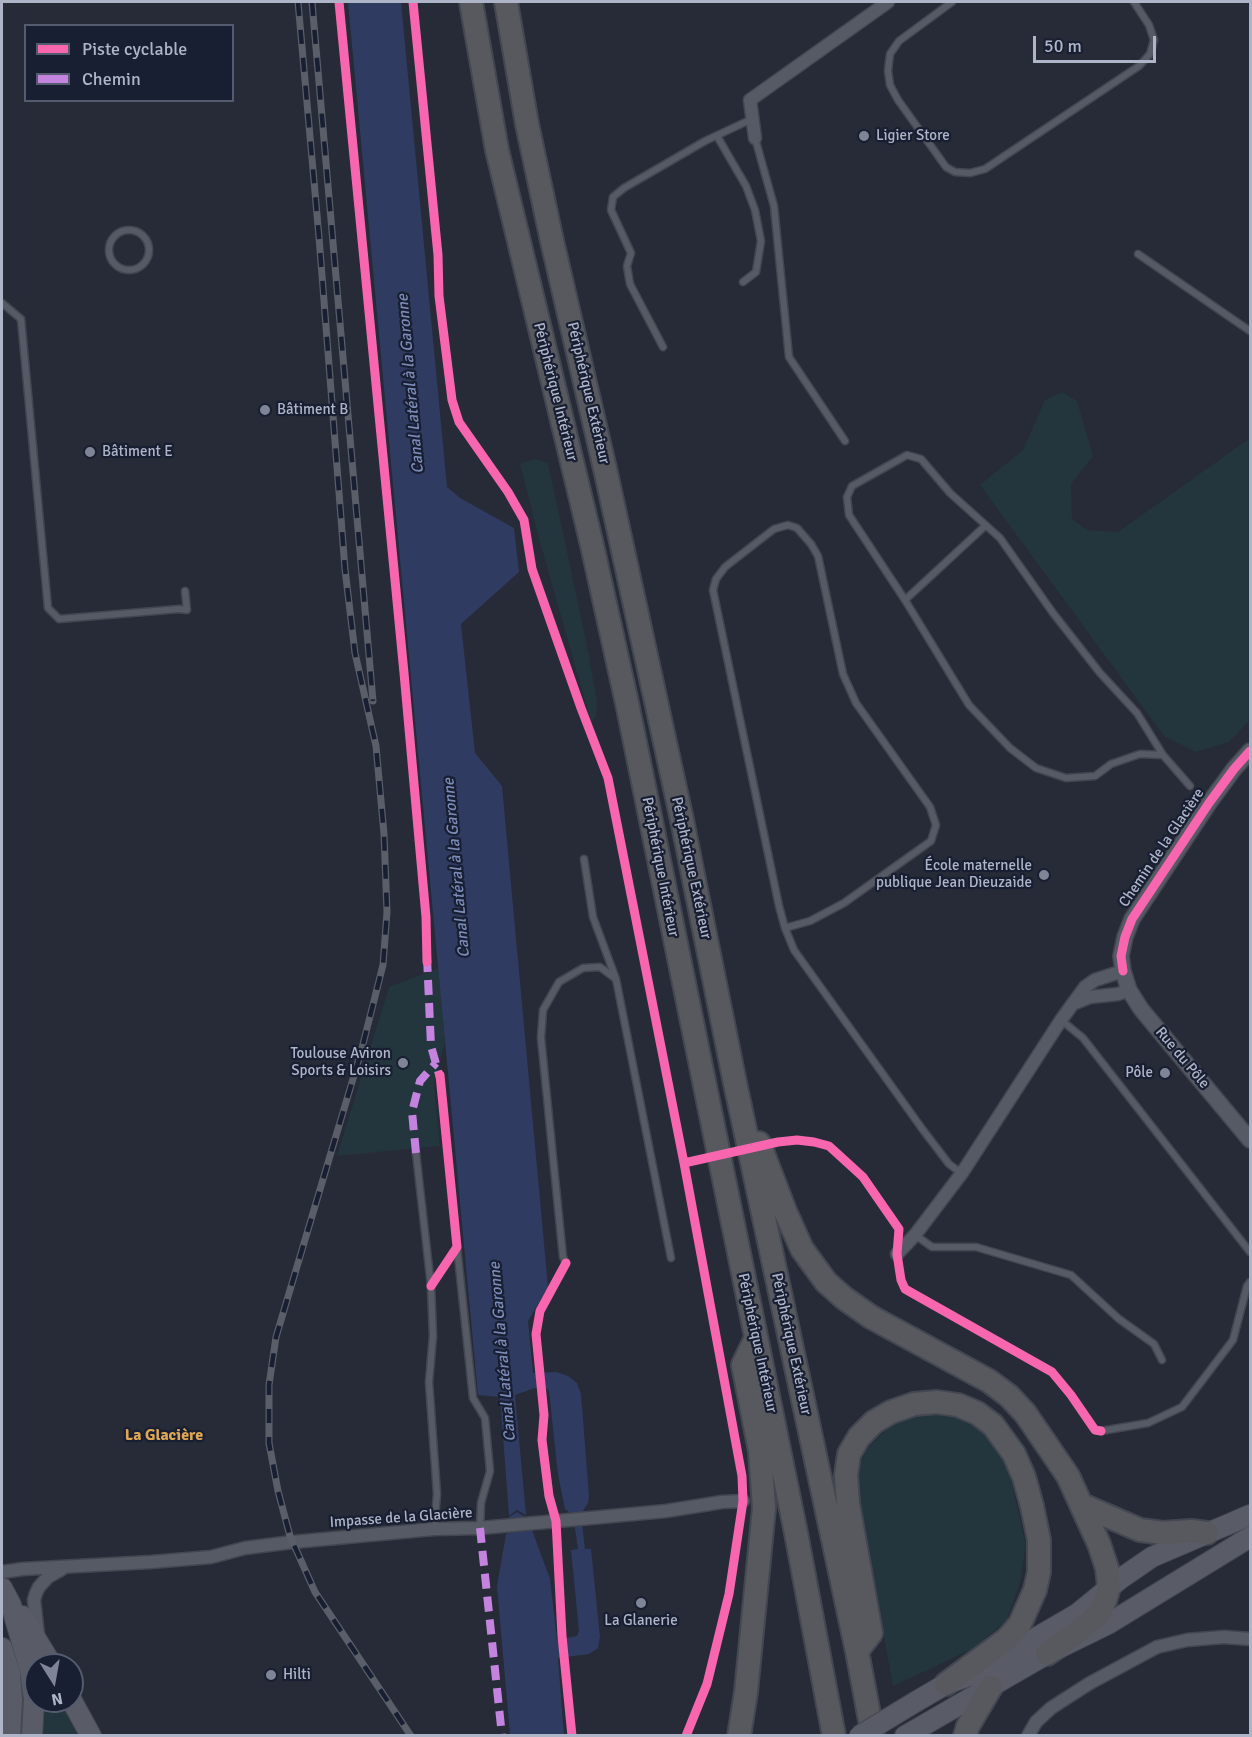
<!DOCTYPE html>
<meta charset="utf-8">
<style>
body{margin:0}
#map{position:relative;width:1252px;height:1737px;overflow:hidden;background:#262b37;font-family:Signika,sans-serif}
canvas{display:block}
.frame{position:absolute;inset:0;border:3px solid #afb5c9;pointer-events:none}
.legend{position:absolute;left:24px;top:24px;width:210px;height:78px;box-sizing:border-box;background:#191f32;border:2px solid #555b6e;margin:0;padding:8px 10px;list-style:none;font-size:18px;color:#afb5c9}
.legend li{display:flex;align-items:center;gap:12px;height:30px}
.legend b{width:30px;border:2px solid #555b6e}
.north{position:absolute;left:24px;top:1653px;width:60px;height:60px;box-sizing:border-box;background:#191f32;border:2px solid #555b6e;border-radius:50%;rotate:169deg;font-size:16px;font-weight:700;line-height:24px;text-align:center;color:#afb5c9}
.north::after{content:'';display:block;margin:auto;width:21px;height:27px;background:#7f8596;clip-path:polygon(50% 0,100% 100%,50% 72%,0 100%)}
.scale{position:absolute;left:1033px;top:36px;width:123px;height:27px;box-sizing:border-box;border:3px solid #afb5c9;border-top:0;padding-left:8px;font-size:18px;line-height:21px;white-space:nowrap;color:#afb5c9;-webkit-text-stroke:4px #191f32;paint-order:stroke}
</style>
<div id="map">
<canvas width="1252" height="1737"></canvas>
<div class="frame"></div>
<ul class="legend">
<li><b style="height:8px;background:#f766af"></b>Piste cyclable</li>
<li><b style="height:8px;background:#c483df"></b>Chemin</li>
</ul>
<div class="north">N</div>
<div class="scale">50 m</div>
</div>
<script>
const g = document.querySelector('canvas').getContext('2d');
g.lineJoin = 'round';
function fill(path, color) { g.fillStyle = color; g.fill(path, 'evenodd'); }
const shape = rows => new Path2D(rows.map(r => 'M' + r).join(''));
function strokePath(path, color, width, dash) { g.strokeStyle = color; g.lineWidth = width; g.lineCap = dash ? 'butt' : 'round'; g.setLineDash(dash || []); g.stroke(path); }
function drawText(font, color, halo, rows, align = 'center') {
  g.font = font + ' Signika,sans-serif'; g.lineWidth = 4.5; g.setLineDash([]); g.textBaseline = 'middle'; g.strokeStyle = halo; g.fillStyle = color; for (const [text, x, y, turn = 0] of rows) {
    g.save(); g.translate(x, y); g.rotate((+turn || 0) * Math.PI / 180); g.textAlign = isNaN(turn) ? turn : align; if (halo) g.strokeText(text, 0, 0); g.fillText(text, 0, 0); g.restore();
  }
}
fill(shape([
 [1062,392,1077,401,1093,456,1071,484,1072,519,1087,530,1118,532,1250,438,1250,720,1229,742,1196,752,1164,736,980,485,1023,450,1045,400],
 [535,459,548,463,585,636,597,701,596,716,591,722,538,535,520,464],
 [439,968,445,1042,434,1084,440,1146,337,1156,389,987],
 [942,1413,958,1418,986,1434,1007,1462,1026,1545,1020,1582,1007,1620,972,1649,893,1686,857,1492,859,1467,867,1448,885,1431,903,1420,922,1415],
 [42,1701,67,1701,85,1736,40,1736]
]), '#23353d');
fill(shape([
 [348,2,401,2,447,487,460,498,514,528,519,572,461,624,475,753,502,786,548,1287,528,1321,533,1373,556,1372,568,1376,577,1383,581,1394,589,1496,588,1503,581,1514,585,1549,591,1549,600,1637,598,1648,589,1654,558,1658,564,1735,510,1735,497,1586,506,1534,512,1532,509,1517,517,1512,525,1517,528,1530,532,1530,550,1579,557,1640,577,1636,579,1631,571,1550,578,1549,573,1515,565,1509,558,1475,549,1391,545,1387,535,1388,515,1395,526,1515,517,1510,509,1516,500,1397,478,1395]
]), '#2f3b60');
const service = shape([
 [952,2,899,41,890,54,888,71,890,85,898,100,946,167,955,172,970,173,985,169,1139,66,1150,54,1154,40,1149,25,1134,2],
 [717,136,746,186,755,210,761,241,756,272,743,282],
 [755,138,774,206,789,357,845,441],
 '109 250a20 20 0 1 1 40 0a20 20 0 1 1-40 0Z',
 [1138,254,1250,331],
 [2,303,21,319,48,608,59,619,179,609,187,610,185,591],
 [663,347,630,284,627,266,631,253,611,210,613,197,624,188,705,141,752,119],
 [905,600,985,526],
 [1163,755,1137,713,1100,673,1053,613,1000,538,950,493,921,459,907,455,852,486,847,497,849,515,905,600,969,705,1010,748,1036,768,1066,778,1095,776,1111,764,1140,754,1163,755,1190,786],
 [584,859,593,917,616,979,671,1258],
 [785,928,810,921,844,903,931,841,936,825,930,807,856,703,843,674,818,556,811,544,797,528,788,525,774,529,725,567,716,579,713,590,779,906,785,928,794,950,923,1130,949,1164,961,1173],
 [1061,1020,1083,1038,1250,1252],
 [416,1153,431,1286,433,1336,429,1382,437,1494,434,1529],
 [915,1235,932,1247,976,1247,1071,1275,1119,1319,1154,1344,1162,1360],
 [457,1247,473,1398,485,1418,490,1471,481,1503,480,1528],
 [566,1263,563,1257,541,1038,543,1010,559,982,583,968,600,967,616,979],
 [1101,1431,1148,1423,1182,1407,1233,1340,1247,1286,1250,1282],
 [542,1440,549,1496,556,1521]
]);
const minor = shape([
 [755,138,750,100,888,2],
 [1075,1003,1090,997,1118,994,1129,990],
 [897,1254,915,1235,962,1173,1061,1020,1085,987,1095,980,1123,971],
 [2,1572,23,1569,151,1562,211,1557,245,1548,293,1542,434,1529,480,1528,591,1518,666,1511,722,1502,743,1501],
 [38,1635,34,1600,36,1593,39,1587,48,1577,62,1569],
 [1028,1736,1036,1722,1051,1708,1090,1683,1157,1647,1187,1640,1224,1637,1250,1639]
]);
const tertiary = shape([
 [1250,751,1234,769,1209,803,1132,919,1125,937,1121,956,1123,971,1129,990,1141,1009,1250,1140]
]);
const primary = shape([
 [2,1588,11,1605,30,1670,34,1699,32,1736],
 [22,1616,52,1665],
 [2,1648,10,1674,12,1700,10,1736],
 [72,1701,91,1736],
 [917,1701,946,1684,974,1674,1077,1614,1120,1579,1152,1557,1250,1515],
 [905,1736,1047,1654,1108,1624,1250,1537]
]);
const motorway = shape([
 [471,2,497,150,592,545,627,703,796,1533,834,1736],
 [506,2,527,124,552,241,606,473,682,820,735,1083,857,1651,873,1736],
 [759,1143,785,1211,802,1249,826,1282,844,1298,871,1317,989,1381,1009,1396,1025,1413,1068,1476,1099,1544,1107,1568,1109,1587,1105,1601,1099,1613,1077,1633,1047,1654],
 [1082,1505,1140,1530,1163,1533,1191,1531,1207,1533],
 [857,1651,871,1633,848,1504,846,1475,849,1454,859,1437,874,1422,891,1412,914,1404,937,1402,958,1405,977,1413,993,1425,1014,1454,1024,1477,1032,1506,1039,1540,1039,1572,1035,1590,1020,1624,1007,1639,946,1684],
 [739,1736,746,1692,764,1508,760,1451,743,1365,756,1338],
 [965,1736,968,1726,991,1687]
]);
strokePath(service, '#434650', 9);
strokePath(minor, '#434650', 15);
strokePath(tertiary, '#434650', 18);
strokePath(primary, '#434853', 22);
strokePath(motorway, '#434752', 26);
strokePath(service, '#565a64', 6);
strokePath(minor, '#565a64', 12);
strokePath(tertiary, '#565a64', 15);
strokePath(primary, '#595c67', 20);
strokePath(motorway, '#57595e', 22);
const rail = shape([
 [298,2,319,237,345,569,355,653,376,746,384,834,387,912,383,965,361,1052,276,1337,269,1385,269,1443,278,1491,290,1536,315,1592,411,1736],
 [312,2,373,701]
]);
strokePath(rail, '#5a5e68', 7);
strokePath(rail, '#191f32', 4.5, [14]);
const primaryBridge = shape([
 [859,1736,917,1701]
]);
strokePath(primaryBridge, '#434853', 22, []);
strokePath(primaryBridge, '#595c67', 20);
strokePath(shape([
 [427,957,431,1046,440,1078],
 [416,1153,412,1112,420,1081,436,1063],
 [480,1528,502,1736]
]), '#c483df', 8, [15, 8]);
strokePath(shape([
 [339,2,404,673,426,917,427,962],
 [413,2,438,255,439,296,452,400,459,422,508,492,524,520,532,569,581,708,608,778,684,1163,742,1476,743,1501,729,1594,707,1684,686,1736],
 [1123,971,1121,956,1125,937,1132,919,1209,803,1234,769,1250,751],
 [684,1163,778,1142,797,1140,814,1142,829,1146,863,1177,899,1229,897,1254,901,1280,905,1289,1052,1372,1071,1395,1095,1430,1101,1431],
 [566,1263,540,1311,536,1334,544,1415,542,1440,549,1496,556,1521,562,1636,572,1736],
 [431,1286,457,1247,440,1075]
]), '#f766af', 9);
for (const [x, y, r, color] of [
 [864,136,6,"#7f8596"],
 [265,410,6,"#7f8596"],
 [90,452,6,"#7f8596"],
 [1044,875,6,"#7f8596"],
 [403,1063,6,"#7f8596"],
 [1165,1073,6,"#7f8596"],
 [641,1603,6,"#7f8596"],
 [271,1675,6,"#7f8596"]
]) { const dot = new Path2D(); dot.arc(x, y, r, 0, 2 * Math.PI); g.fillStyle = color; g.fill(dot); strokePath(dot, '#191f32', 2); }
drawText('15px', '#afb5c9', '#191f32', [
 ["Ligier Store",876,136],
 ["Bâtiment B",277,410],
 ["Bâtiment E",102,452],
 ["École maternelle",1032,866,"right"],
 ["publique Jean Dieuzaide",1032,883,"right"],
 ["Toulouse Aviron",391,1054,"right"],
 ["Sports & Loisirs",391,1071,"right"],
 ["Pôle",1153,1073,"right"],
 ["La Glanerie",641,1621,"center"],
 ["Hilti",283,1675]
], 'left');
drawText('15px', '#afb5c9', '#191f32', [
 ["Périphérique Intérieur",555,392,76],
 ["Périphérique Extérieur",588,393,77],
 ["Chemin de la Glacière",1162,848,-56],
 ["Périphérique Intérieur",660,867,79],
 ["Périphérique Extérieur",691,868,78],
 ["Rue du Pôle",1182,1058,50],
 ["Périphérique Intérieur",757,1343,78],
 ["Périphérique Extérieur",791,1344,78],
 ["Impasse de la Glacière",401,1518,-4]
]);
drawText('italic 16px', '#7b8bb8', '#191f32', [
 ["Canal Latéral à la Garonne",411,384,-95],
 ["Canal Latéral à la Garonne",457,868,-95],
 ["Canal Latéral à la Garonne",503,1352,-95]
]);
drawText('bold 16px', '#dfa754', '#191f32', [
 ["La Glacière",164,1436]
]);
</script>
